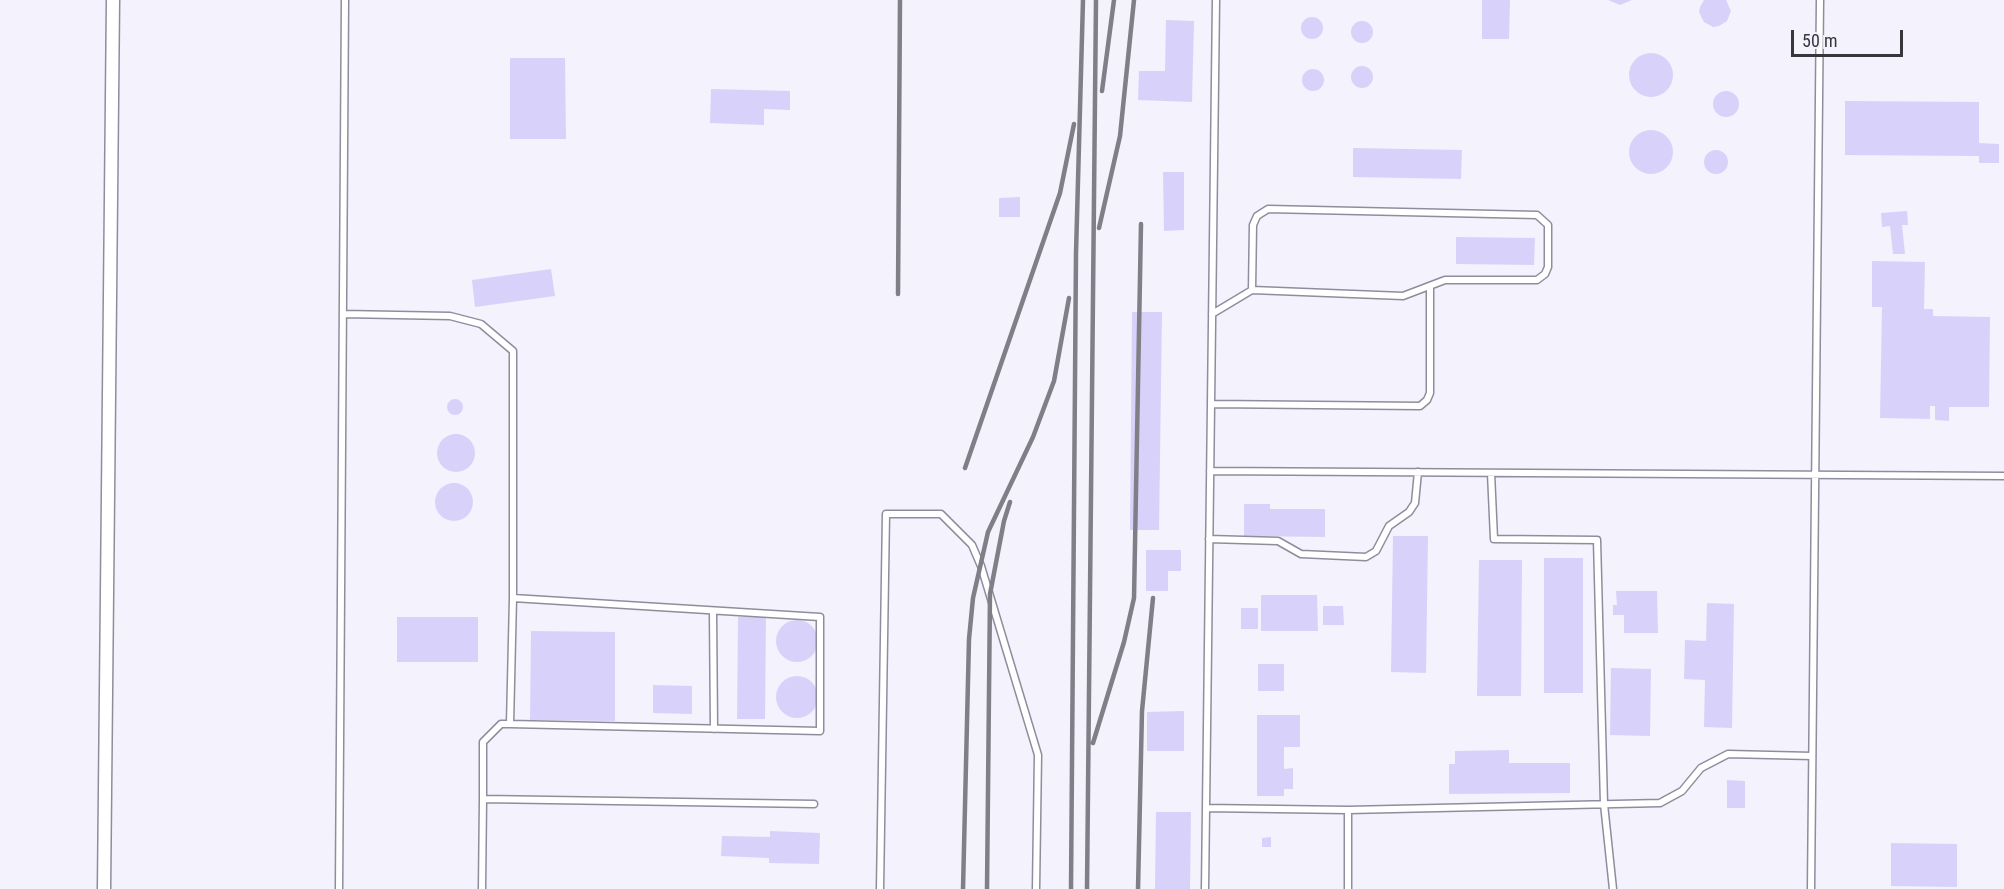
<!DOCTYPE html>
<style>
body{margin:0}
#map{position:relative;width:2004px;height:889px;overflow:hidden;background:#f3f2fd;font-family:"Roboto Condensed",sans-serif}
canvas{display:block}
.scale{position:absolute;left:1791px;top:30px;width:112px;height:27px;box-sizing:border-box;border:3px solid #37363d;border-top:0;padding-left:8px;font-size:18px;line-height:21px;white-space:nowrap;color:#37363d;-webkit-text-stroke:4px #f3f2fd;paint-order:stroke}
</style>
<div id="map">
<canvas width="2004" height="889"></canvas>
<div class="scale">50 m</div>
</div>
<script>
const g = document.querySelector('canvas').getContext('2d');
g.lineJoin = 'round';
function fill(path, color) { g.fillStyle = color; g.fill(path, 'evenodd'); }
const shape = rows => new Path2D(rows.map(r => 'M' + r).join(''));
function strokePath(path, color, width, dash) { g.strokeStyle = color; g.lineWidth = width; g.lineCap = dash ? 'butt' : 'round'; g.setLineDash(dash || []); g.stroke(path); }
fill(shape([
 [1482,0,1510,0,1509,39,1482,39],
 [1608,0,1632,0,1620,5],
 [1704,0,1726,0,1731,11,1727,21,1719,26,1713,27,1704,22,1699,12,1700,7],
 '1301 28a11 11 0 1 1 22 0a11 11 0 1 1-22 0Z',
 [1166,20,1194,21,1192,102,1138,100,1139,71,1165,71],
 '1351 32a11 11 0 1 1 22 0a11 11 0 1 1-22 0Z',
 '1629 75a22 22 0 1 1 44 0a22 22 0 1 1-44 0Z',
 [510,58,565,58,566,139,510,139],
 '1351 77a11 11 0 1 1 22 0a11 11 0 1 1-22 0Z',
 '1302 80a11 11 0 1 1 22 0a11 11 0 1 1-22 0Z',
 [711,89,790,91,790,110,764,109,764,125,710,123],
 '1713 104a13 13 0 1 1 26 0a13 13 0 1 1-26 0Z',
 [1845,101,1979,102,1979,143,1999,144,1999,163,1979,163,1979,156,1845,155],
 '1629 152a22 22 0 1 1 44 0a22 22 0 1 1-44 0Z',
 [1353,148,1462,150,1461,179,1353,177],
 '1704 162a12 12 0 1 1 24 0a12 12 0 1 1-24 0Z',
 [1163,172,1184,172,1184,230,1164,231],
 [1020,197,1020,217,999,217,999,198],
 [1907,211,1908,225,1902,225,1905,254,1893,254,1890,226,1882,227,1881,213],
 [1456,237,1535,238,1534,265,1456,264],
 [1872,261,1925,262,1924,309,1933,309,1933,316,1990,317,1989,407,1949,407,1949,421,1935,420,1935,406,1930,406,1930,419,1880,418,1882,307,1872,307],
 [551,269,555,296,475,307,472,280],
 [1132,312,1162,312,1159,530,1130,530],
 '447 407a8 8 0 1 1 16 0a8 8 0 1 1-16 0Z',
 '437 453a19 19 0 1 1 38 0a19 19 0 1 1-38 0Z',
 '435 502a19 19 0 1 1 38 0a19 19 0 1 1-38 0Z',
 [1244,504,1270,504,1270,509,1325,509,1325,537,1244,536],
 [1393,536,1428,536,1426,673,1391,672],
 [1146,550,1181,550,1181,571,1168,571,1168,591,1146,591],
 [1544,558,1583,558,1583,693,1544,693],
 [1479,560,1522,560,1521,696,1477,696],
 [1616,591,1657,591,1658,633,1624,633,1624,615,1613,615,1613,605,1617,605],
 [1261,595,1317,595,1318,631,1261,631],
 [1707,603,1734,604,1732,728,1704,727,1705,680,1684,679,1685,640,1706,641],
 [1323,606,1343,606,1344,625,1323,625],
 [1241,608,1258,608,1258,629,1241,629],
 [397,617,478,617,478,662,397,662],
 [738,617,766,617,765,719,737,719],
 '776 641a21 21 0 1 1 42 0a21 21 0 1 1-42 0Z',
 [531,631,615,632,615,721,530,720],
 [1258,664,1284,664,1284,691,1258,691],
 [1611,668,1651,669,1650,736,1610,735],
 '776 697a21 21 0 1 1 42 0a21 21 0 1 1-42 0Z',
 [653,685,692,686,692,714,653,713],
 [1184,711,1184,751,1147,751,1147,712],
 [1257,715,1300,715,1300,747,1284,747,1284,769,1293,768,1293,789,1284,789,1284,796,1257,796],
 [1509,750,1509,763,1570,763,1570,793,1449,794,1449,764,1455,764,1455,751],
 [1727,780,1745,781,1745,808,1727,808],
 [1156,812,1191,812,1190,889,1155,889],
 [770,831,820,833,819,864,769,863,769,858,721,856,722,836,770,837],
 [1271,837,1271,847,1262,847,1262,838],
 [1891,843,1957,844,1957,887,1891,886]
]), '#d8d2fa');
const service = shape([
 [343,314,450,316,481,324,513,351,513,598],
 [1212,314,1252,290,1253,225,1257,216,1268,209,1537,215,1548,225,1548,267,1545,274,1537,280,1445,280,1403,296,1252,290],
 [1211,404,1420,406,1427,400,1430,393,1430,286],
 [1210,471,2004,476],
 [1491,473,1494,539,1597,540,1604,804,1613,889],
 [1209,539,1278,541,1301,554,1366,557,1376,551,1389,526,1409,512,1415,503,1418,472],
 [713,612,714,729],
 [483,799,483,742,501,724,510,724,820,731,820,617,513,598,510,724],
 [1206,808,1348,810,1348,889],
 [1348,810,1660,803,1682,791,1701,768,1728,754,1812,756],
 [339,889,345,0],
 [482,889,483,799,814,804],
 [880,889,886,514,941,514,972,545,981,566,1038,755,1036,889],
 [1205,889,1216,0],
 [1811,889,1820,0]
]);
const minor = shape([
 [104,889,113,0]
]);
strokePath(service, '#8f8d9c', 9);
strokePath(minor, '#8f8d9c', 15);
strokePath(service, '#fff', 6);
strokePath(minor, '#fff', 12);
strokePath(shape([
 [1102,91,1114,0],
 [1099,228,1120,136,1134,0],
 [898,294,900,0],
 [965,468,1060,193,1074,124],
 [1093,743,1124,642,1134,598,1141,224],
 [963,889,969,639,973,598,988,532,1033,437,1054,381,1069,298],
 [987,889,990,594,1004,521,1010,502],
 [1071,889,1076,253,1083,0],
 [1087,889,1096,0],
 [1138,889,1142,711,1153,598]
]), '#807f88', 4.5);
</script>
